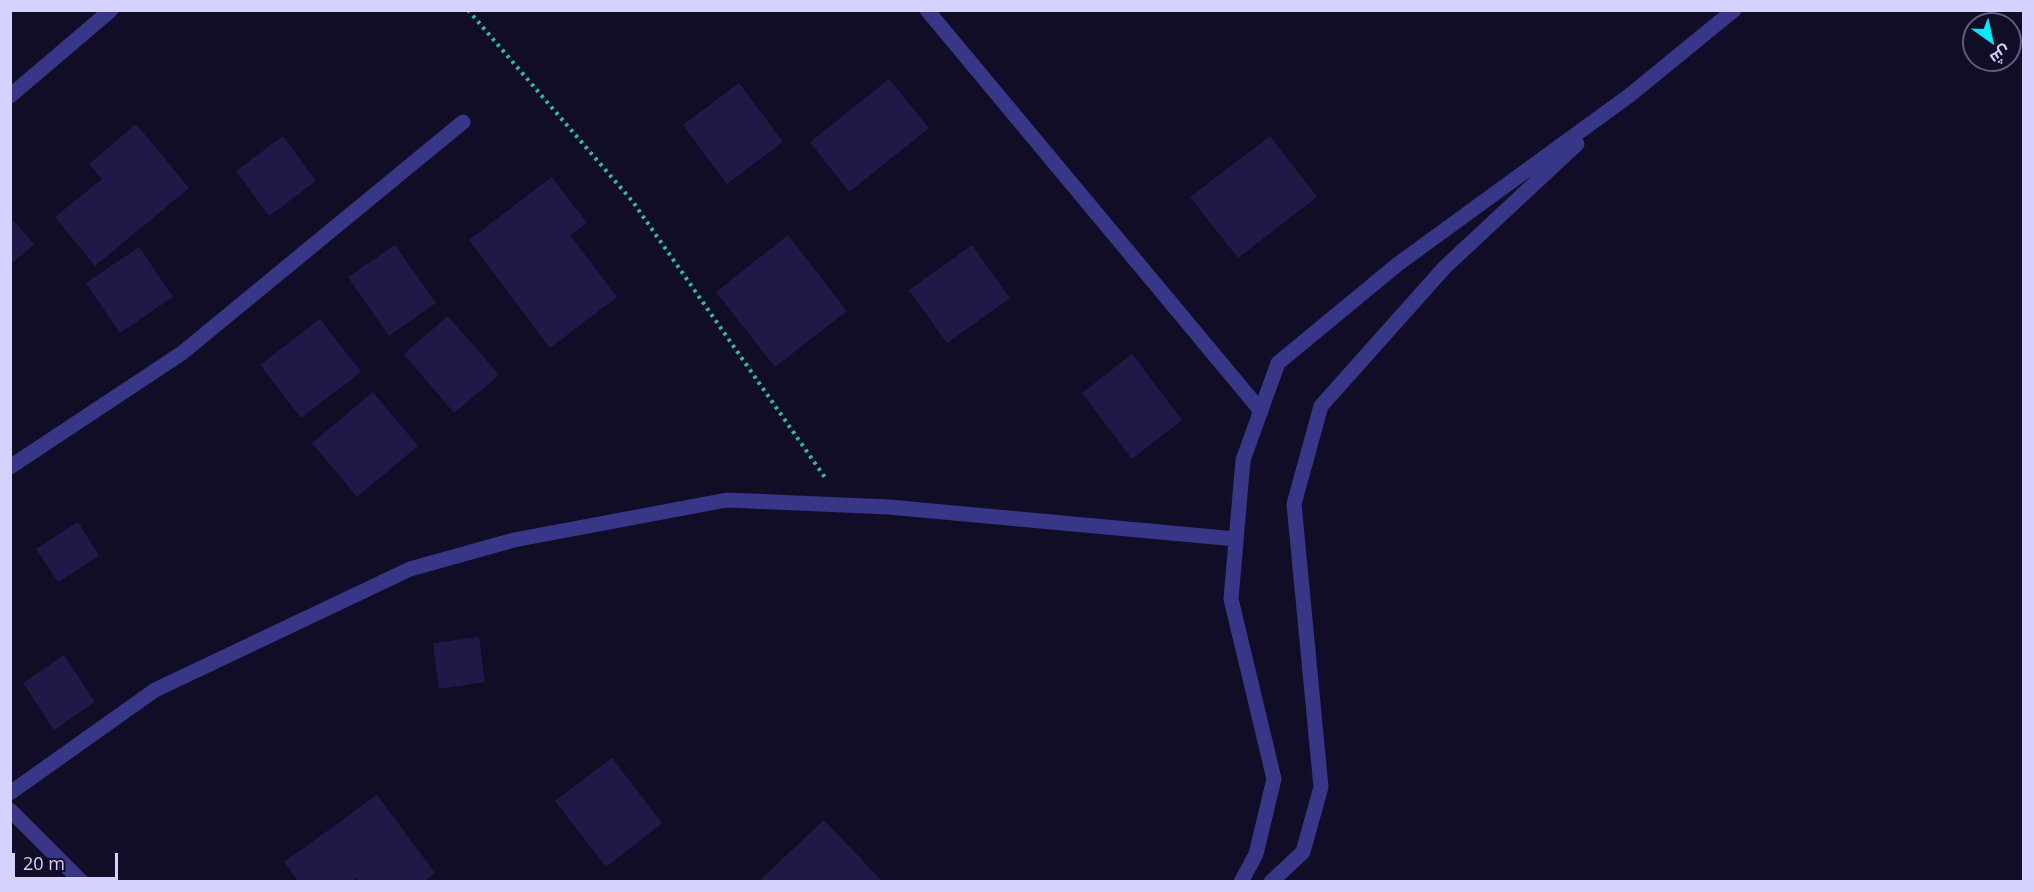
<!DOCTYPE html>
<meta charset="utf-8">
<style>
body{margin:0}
#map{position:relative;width:2034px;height:892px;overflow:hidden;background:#110d26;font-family:"Open Sans",Cairo,sans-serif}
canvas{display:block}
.frame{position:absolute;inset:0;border:12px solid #d6d2ff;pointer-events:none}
.north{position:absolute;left:1962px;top:12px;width:60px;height:60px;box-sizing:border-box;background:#110d26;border:2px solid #605c7d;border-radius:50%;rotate:147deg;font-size:16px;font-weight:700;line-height:24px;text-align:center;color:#d6d2ff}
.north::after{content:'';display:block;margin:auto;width:21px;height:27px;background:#00eafd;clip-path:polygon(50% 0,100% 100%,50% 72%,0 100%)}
.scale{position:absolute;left:12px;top:853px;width:106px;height:27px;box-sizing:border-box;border:3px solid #d6d2ff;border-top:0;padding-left:8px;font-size:18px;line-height:21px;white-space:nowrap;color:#d6d2ff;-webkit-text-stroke:4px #110d26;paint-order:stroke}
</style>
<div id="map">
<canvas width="2034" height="892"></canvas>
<div class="frame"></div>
<div class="north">ش</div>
<div class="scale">20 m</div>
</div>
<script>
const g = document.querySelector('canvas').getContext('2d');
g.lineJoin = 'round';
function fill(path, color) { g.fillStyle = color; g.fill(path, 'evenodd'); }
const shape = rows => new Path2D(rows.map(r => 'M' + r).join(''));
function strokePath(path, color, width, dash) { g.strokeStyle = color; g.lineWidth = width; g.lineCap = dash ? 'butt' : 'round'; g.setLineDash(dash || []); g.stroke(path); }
fill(shape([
 [889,79,929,128,849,192,810,142],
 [739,83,783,142,727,184,683,125],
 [136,124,189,188,95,266,55,217,102,179,89,164],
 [283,136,316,181,269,216,236,171],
 [1270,136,1317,197,1238,258,1190,197],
 [552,177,587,223,570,235,617,297,550,348,469,240],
 [10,217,34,244,10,265],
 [788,235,847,311,775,367,716,292],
 [395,245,436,303,389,336,348,277],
 [972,245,1010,298,947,343,909,290],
 [139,247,173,297,120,333,86,283],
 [448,316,499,375,454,413,404,354],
 [320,319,361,372,301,418,260,365],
 [1132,354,1182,420,1132,459,1082,393],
 [373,392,418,446,357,497,312,443],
 [78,522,99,556,58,582,36,549],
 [479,637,485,682,439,689,433,643],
 [64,655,95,702,54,730,23,683],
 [612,758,662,823,606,867,555,801],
 [377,795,435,873,424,882,358,882,356,878,351,882,299,882,284,862],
 [824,820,883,882,758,882]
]), '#211848');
strokePath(shape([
 [468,10,633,202,826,479]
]), '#28bdb1', 4, [3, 4.5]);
strokePath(shape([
 [927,10,1261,411],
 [10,96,111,10],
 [10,467,182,353,463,122],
 [10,793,155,690,410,569,514,540,727,500,889,507,1236,539]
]), '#373687', 15);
strokePath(shape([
 [10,810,82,882],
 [1241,882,1256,854,1274,779,1231,599,1243,460,1278,363,1398,264,1630,95,1734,10],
 [1271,882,1303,852,1321,787,1294,504,1321,406,1445,267,1577,144]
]), '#373687', 15);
</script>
